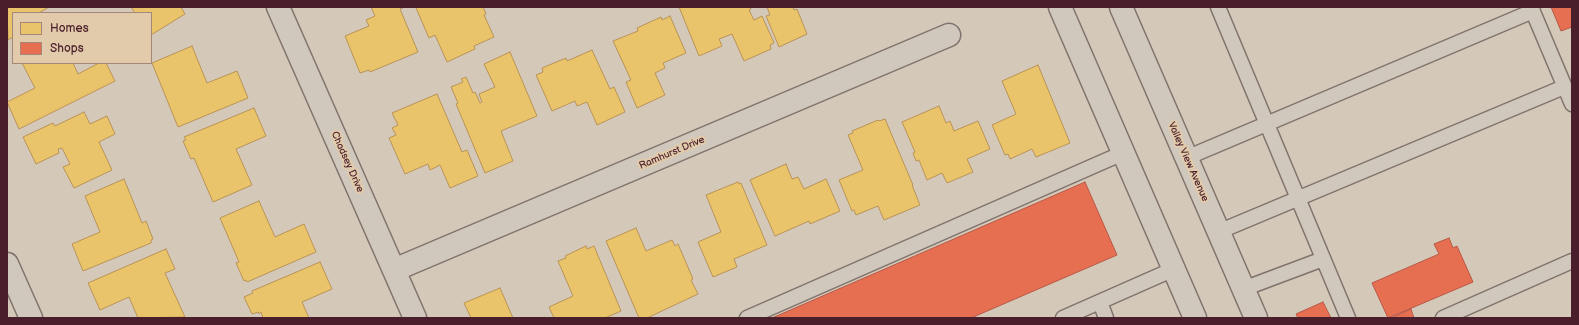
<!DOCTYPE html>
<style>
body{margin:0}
#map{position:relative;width:1579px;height:325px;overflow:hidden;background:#d4c9b8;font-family:"Balsamiq Sans",sans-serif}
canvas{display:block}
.frame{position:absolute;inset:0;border:8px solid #4a1f2b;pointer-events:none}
.legend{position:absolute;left:12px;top:12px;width:140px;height:52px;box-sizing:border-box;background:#e1cbab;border:1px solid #a58678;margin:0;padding:5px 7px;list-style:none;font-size:12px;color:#4a1f2b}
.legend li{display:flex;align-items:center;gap:8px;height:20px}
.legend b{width:20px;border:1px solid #a58678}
</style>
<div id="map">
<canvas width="1579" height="325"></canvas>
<div class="frame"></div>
<ul class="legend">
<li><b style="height:11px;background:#e9c46a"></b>Homes</li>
<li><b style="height:11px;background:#e76f51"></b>Shops</li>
</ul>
</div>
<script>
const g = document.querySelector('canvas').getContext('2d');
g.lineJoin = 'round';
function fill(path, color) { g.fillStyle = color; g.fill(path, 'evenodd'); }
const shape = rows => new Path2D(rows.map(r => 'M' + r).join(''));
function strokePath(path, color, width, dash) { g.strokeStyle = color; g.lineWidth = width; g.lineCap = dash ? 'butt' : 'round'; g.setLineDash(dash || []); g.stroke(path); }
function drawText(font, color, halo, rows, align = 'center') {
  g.font = font + ' "Balsamiq Sans",sans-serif'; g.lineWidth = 4; g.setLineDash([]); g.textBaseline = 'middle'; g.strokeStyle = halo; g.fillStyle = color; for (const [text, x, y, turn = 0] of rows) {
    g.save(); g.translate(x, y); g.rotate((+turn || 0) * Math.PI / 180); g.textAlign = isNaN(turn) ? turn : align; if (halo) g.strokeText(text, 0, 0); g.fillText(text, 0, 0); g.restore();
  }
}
const homes = shape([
 [7,7,49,7,39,13,13,13,13,37,8,40,7,7],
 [131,7,181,7,185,14,151,35,151,13,135,13,131,7],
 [371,7,405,7,400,9,418,52,370,72,369,70,360,73,345,36,369,26,366,20,375,16,371,7],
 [417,7,483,7,486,14,484,15,494,37,474,46,475,49,447,62,435,35,429,38,416,8,417,7],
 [679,7,750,7,751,9,749,10,754,20,762,16,774,43,770,45,771,49,744,61,732,34,719,39,722,46,699,56,679,7],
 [767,7,793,7,794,10,797,9,807,34,779,47,766,16,770,15,767,7],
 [670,16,686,53,663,63,665,68,655,73,665,95,637,108,626,82,631,80,613,41,638,31,637,28,661,17,662,20,670,16],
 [192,46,207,83,237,71,248,98,178,127,152,63,192,46],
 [592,50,610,89,614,87,625,112,597,125,587,102,577,106,575,101,552,111,536,75,543,72,542,68,566,58,567,61,592,50],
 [510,52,537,116,501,131,513,161,485,173,456,104,458,103,451,87,463,82,461,79,466,77,473,93,475,92,480,103,482,102,479,94,495,87,484,64,510,52],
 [22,63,73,63,78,74,99,63,106,63,115,81,19,129,7,102,35,88,22,63],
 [1038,65,1070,143,1036,157,1032,149,1010,159,1008,154,1005,155,992,125,1016,114,1002,81,1038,65],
 [437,94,462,152,467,150,478,176,450,188,440,165,430,170,428,164,405,174,389,138,396,135,392,128,398,125,392,113,437,94],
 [939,106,946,123,950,121,954,131,978,121,990,149,967,159,973,172,947,183,942,173,927,180,919,160,916,161,913,153,915,152,902,122,939,106],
 [254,108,266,136,236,149,252,185,213,202,194,158,191,159,183,141,186,140,184,137,254,108],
 [84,112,90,124,107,116,115,134,99,142,112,170,74,188,63,167,70,164,62,148,58,149,59,153,36,164,23,137,53,123,55,126,84,112],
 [885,119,913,185,912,185,920,205,884,220,878,206,856,215,854,210,852,211,839,180,863,170,848,135,853,133,852,131,878,120,879,121,885,119],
 [786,164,792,179,798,177,804,189,826,179,840,211,810,224,809,221,775,236,750,180,786,164],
 [124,179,142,223,146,221,153,239,151,240,151,243,83,271,72,244,100,232,85,196,124,179],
 [738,182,739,184,741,183,767,245,734,259,737,267,713,277,698,242,721,232,706,195,738,182],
 [259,201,275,237,304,224,316,252,247,282,246,280,244,281,236,263,239,262,220,218,259,201],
 [636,228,646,251,672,240,675,246,678,244,693,279,691,280,698,294,647,318,639,318,606,241,636,228],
 [586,246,587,249,594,246,621,311,605,318,554,318,549,307,573,296,558,261,566,258,565,256,586,246],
 [166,249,175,269,165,273,185,317,138,318,129,297,100,310,88,283,166,249],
 [320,262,332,289,302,302,309,318,263,318,261,312,259,314,258,312,252,314,244,297,253,293,252,291,320,262],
 [500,288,513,318,471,318,464,303,500,288]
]);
fill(homes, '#e9c46a');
strokePath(homes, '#b99257', 1);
const shops = shape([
 [1551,7,1572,7,1572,27,1561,31,1551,7],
 [1085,182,1117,255,971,318,772,318,1085,182],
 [1449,238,1453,248,1457,246,1473,282,1388,318,1372,283,1439,254,1434,244,1449,238],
 [1323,302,1331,318,1298,318,1296,314,1323,302],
 [1411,309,1414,318,1391,318,1411,309]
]);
fill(shops, '#e76f51');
strokePath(shops, '#b85746', 1);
const lane = shape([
 [1218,7,1348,318],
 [1531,7,1572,104],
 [1186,158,1533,11],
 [1218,232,1564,87],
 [1243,289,1323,259],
 [1100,302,1106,318],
 [747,318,1123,153],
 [1063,318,1174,269],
 [1443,318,1572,261]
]);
const street = shape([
 [278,7,415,318],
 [7,264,31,318],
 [394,270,949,35]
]);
const secondary = shape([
 [1060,7,1195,318],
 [1121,7,1256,318]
]);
strokePath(lane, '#80736e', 17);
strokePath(street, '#80736e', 25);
strokePath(secondary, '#80736e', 25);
strokePath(lane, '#d0c8bc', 14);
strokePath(street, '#d0c8bc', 22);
strokePath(secondary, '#d0c8bc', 22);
drawText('10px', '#4a1f2b', '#e1cbab', [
 ["Ramhurst Drive",672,153,-23],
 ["Chadsey Drive",347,162,66],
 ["Valley View Avenue",1188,162,66]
]);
</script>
